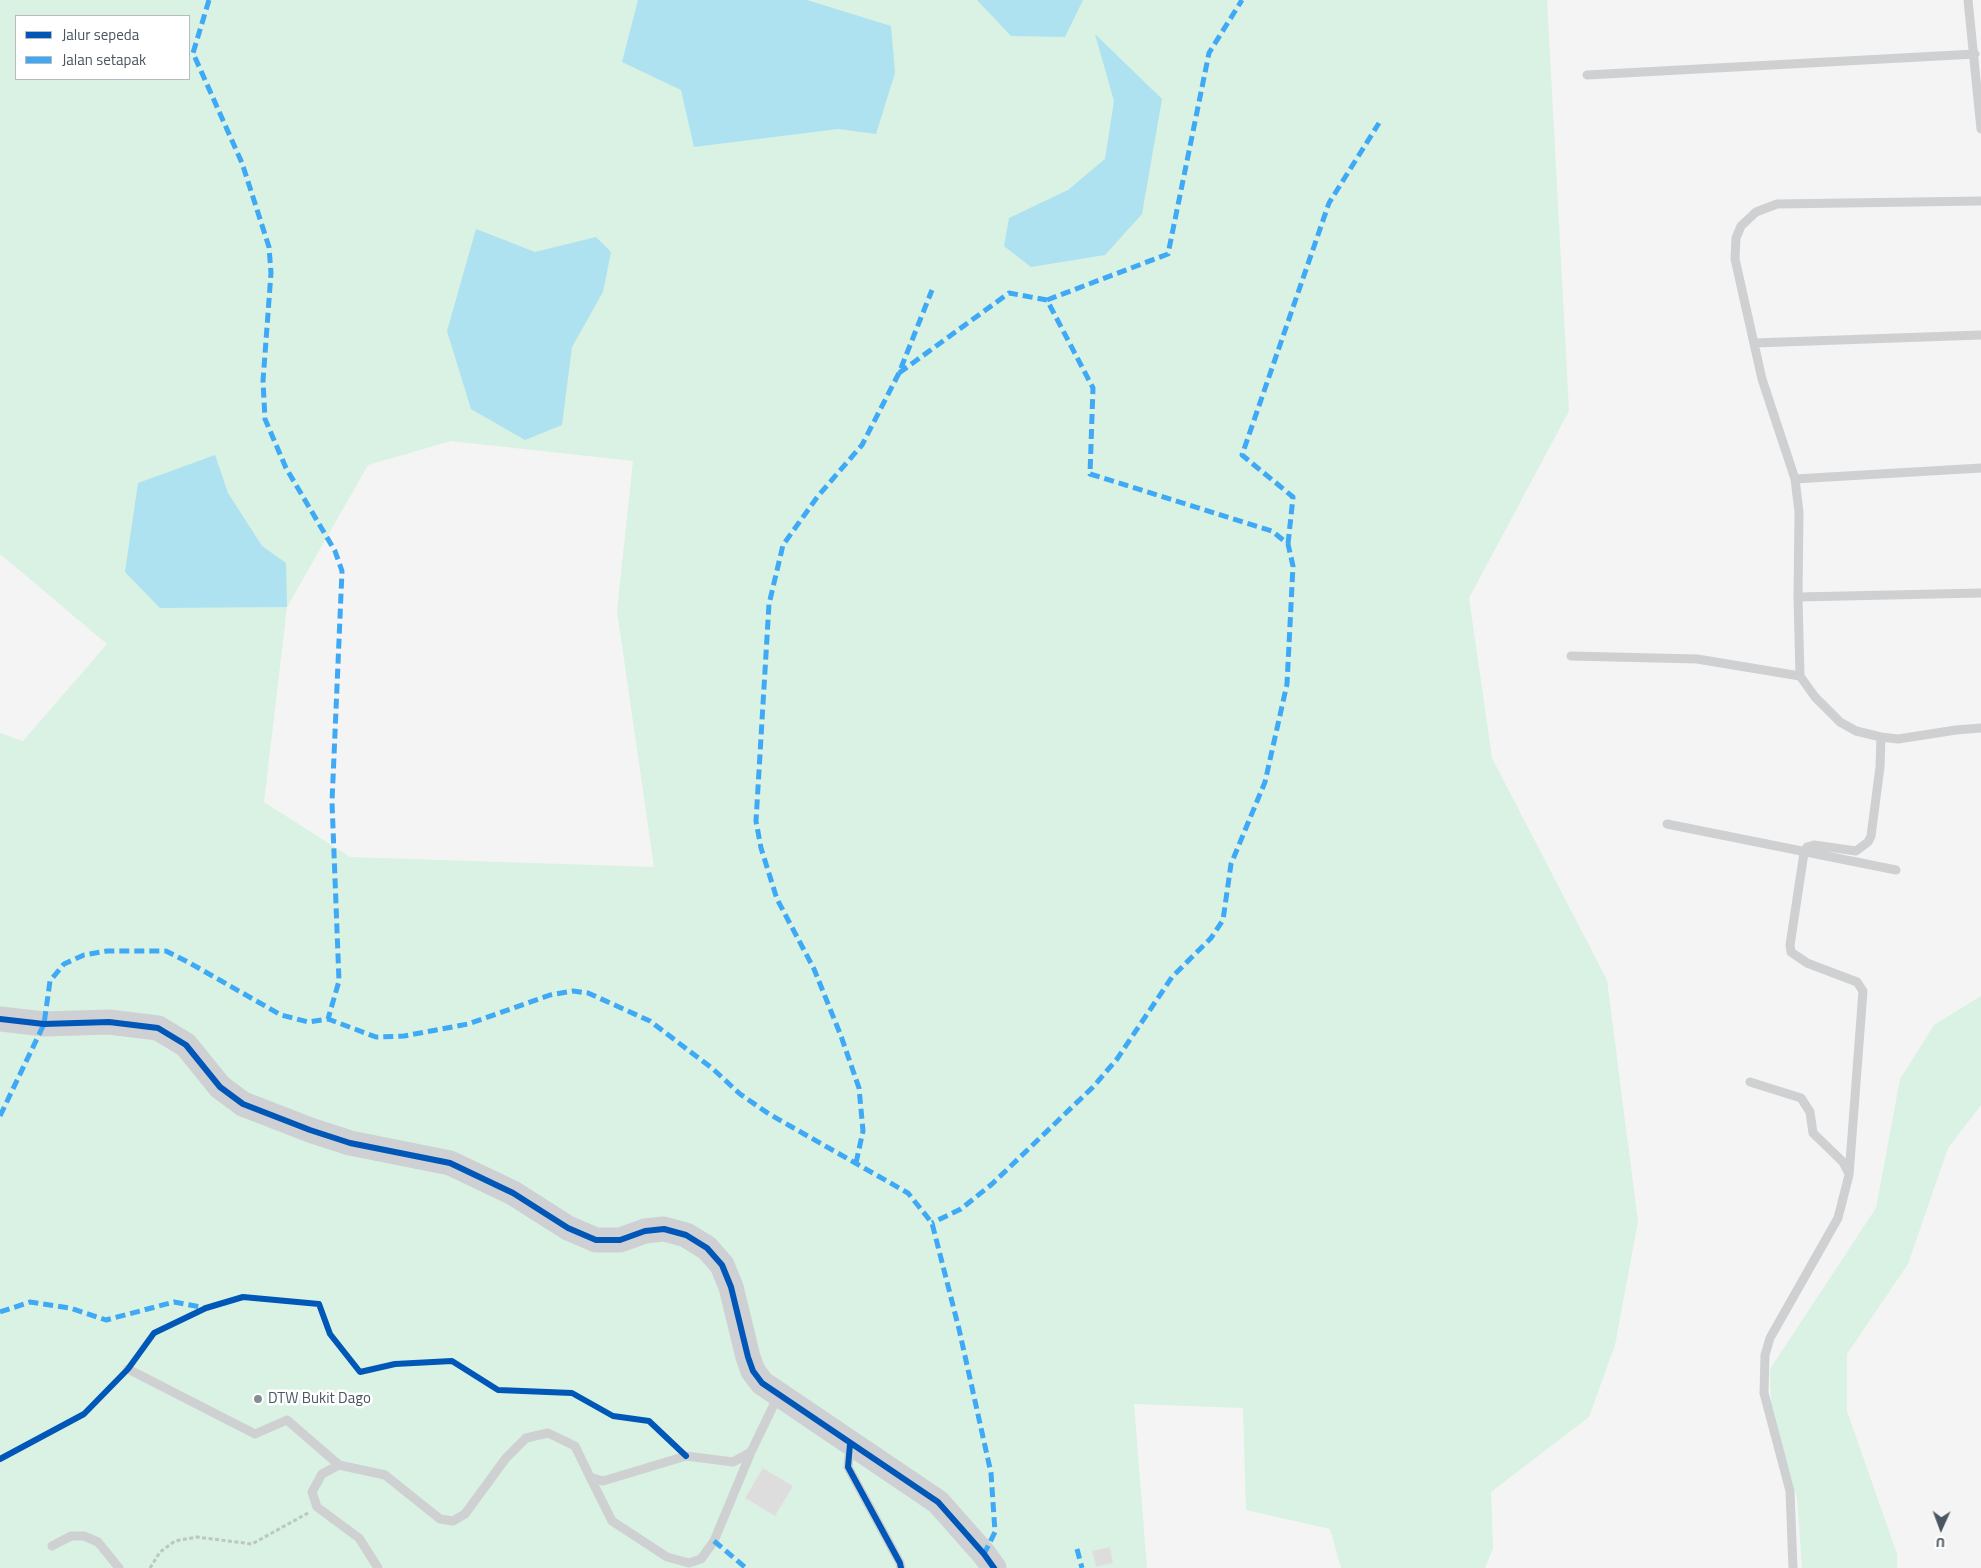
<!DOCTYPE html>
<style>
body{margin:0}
#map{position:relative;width:1981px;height:1568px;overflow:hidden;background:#f4f4f4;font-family:"Titillium Web",sans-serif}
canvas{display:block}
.legend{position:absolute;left:15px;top:15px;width:175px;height:65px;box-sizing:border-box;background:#fff;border:1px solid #b7bbc0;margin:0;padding:6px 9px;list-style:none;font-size:15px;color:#4a5661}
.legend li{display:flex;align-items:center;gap:10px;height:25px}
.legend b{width:25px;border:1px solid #b7bbc0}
.north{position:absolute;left:1916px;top:1503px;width:50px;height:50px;-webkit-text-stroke:4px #fff;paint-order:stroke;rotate:182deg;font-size:14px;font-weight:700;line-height:20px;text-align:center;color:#4a5661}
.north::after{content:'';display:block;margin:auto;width:18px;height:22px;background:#4a5661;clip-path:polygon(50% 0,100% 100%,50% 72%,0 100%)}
</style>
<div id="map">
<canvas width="1981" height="1568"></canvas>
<ul class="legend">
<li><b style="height:6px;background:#0057b8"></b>Jalur sepeda</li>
<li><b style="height:6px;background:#3fa9f5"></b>Jalan setapak</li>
</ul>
<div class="north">U</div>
</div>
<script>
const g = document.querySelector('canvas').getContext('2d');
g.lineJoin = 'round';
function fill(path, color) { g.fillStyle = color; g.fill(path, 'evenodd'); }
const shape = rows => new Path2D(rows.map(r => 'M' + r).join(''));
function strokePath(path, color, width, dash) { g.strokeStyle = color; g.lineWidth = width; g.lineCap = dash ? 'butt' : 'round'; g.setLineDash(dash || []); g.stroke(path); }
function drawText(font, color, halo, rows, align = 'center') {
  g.font = font + ' "Titillium Web",sans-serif'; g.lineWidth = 5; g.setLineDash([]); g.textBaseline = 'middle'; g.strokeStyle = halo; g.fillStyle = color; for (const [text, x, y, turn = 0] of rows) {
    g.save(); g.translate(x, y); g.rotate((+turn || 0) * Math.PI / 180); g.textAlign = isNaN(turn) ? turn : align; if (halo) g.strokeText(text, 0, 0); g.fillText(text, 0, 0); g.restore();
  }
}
fill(shape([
 [0,0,1547,0,1569,411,1469,598,1492,758,1607,980,1638,1222,1615,1345,1589,1417,1491,1492,1493,1548,1485,1568,1341,1568,1330,1529,1246,1510,1243,1408,1134,1404,1147,1568,0,1568,0,733,23,741,107,644,0,554],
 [16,16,189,16,189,79,16,79],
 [451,441,633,461,617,611,654,867,350,857,264,802,287,607,368,465],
 [1981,996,1981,1105,1948,1148,1908,1264,1847,1354,1847,1411,1897,1554,1897,1568,1802,1568,1797,1498,1771,1408,1770,1369,1876,1208,1900,1079,1934,1025]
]), '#d9f2e3');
fill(shape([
 [638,0,807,0,891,26,895,73,876,134,838,129,694,147,681,90,622,62],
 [977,0,1083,0,1065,37,1011,36],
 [1095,34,1162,99,1142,214,1105,255,1031,267,1004,246,1009,218,1068,190,1105,159,1114,101],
 [476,229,535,252,596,237,611,252,603,292,572,347,562,425,525,440,471,409,447,331],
 [215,455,228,493,262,546,286,563,287,607,160,608,125,572,138,483]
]), '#aee2f0');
const building = shape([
 [763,1468,793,1486,775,1516,745,1498,763,1468],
 [1110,1547,1113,1563,1096,1567,1092,1551,1110,1547]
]);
fill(building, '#ddddde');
strokePath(building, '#e5e6e7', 1);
strokePath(shape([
 [150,1568,160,1552,175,1541,197,1537,252,1544,308,1513]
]), '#bcc7c4', 3, [4, 2.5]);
strokePath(shape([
 [1968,0,1981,129],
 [1587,75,1975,54],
 [1754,343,1981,335],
 [1795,479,1981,468],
 [1798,597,1981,593],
 [1571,656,1697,659,1800,676],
 [1881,737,1856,731,1840,722,1815,697,1800,676,1798,597,1799,512,1795,479,1762,379,1735,259,1736,238,1741,226,1756,212,1777,204,1981,201],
 [1667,824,1896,870],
 [1750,1082,1801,1098,1810,1112,1813,1133,1843,1162,1848,1172],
 [128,1369,255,1434,287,1420,339,1465],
 [850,1446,848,1467,900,1563,901,1568],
 [590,1477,612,1521,667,1557,689,1563,701,1559,714,1541,751,1452],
 [52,1546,71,1536,84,1536,98,1542,119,1568],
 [378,1568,359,1538,317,1507,312,1492,322,1474,339,1465,385,1475,440,1519,453,1521,465,1514,506,1458,526,1438,548,1433,575,1446,590,1477,603,1481,686,1456,733,1462,751,1452,778,1396],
 [1793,1568,1790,1491,1764,1393,1765,1355,1770,1338,1838,1218,1849,1175,1863,991,1857,982,1807,963,1791,952,1790,945,1804,853,1807,847,1814,845,1856,851,1868,842,1871,836,1880,767,1881,737,1898,739,1956,730,1981,728]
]), '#ced0d2', 9);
strokePath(shape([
 [0,1019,44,1024,109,1022,158,1028,186,1045,220,1087,243,1104,310,1130,350,1143,450,1163,513,1193,568,1228,596,1240,620,1240,645,1231,664,1229,686,1235,707,1248,722,1265,731,1287,748,1357,753,1371,762,1383,938,1502,984,1554,994,1568]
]), '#ced0d4', 25);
strokePath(shape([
 [209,0,193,53,242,163,269,247,271,273,263,381,265,419,286,468,335,551,342,571,332,802,339,981,328,1019],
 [1047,300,1168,254,1209,53,1242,0],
 [899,373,1009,293,1047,300,1093,388,1090,474,1272,531,1288,544,1293,566,1287,684,1265,782,1231,864,1223,920,1211,938,1172,977,1117,1059,1093,1087,992,1184,961,1209,932,1223],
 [1288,544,1293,497,1242,455,1329,203,1379,123],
 [0,1116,44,1024,50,981,64,964,84,955,107,951,166,951,188,962,281,1015,308,1022,328,1019,376,1037,404,1036,468,1024,550,995,573,991,588,993,650,1021,713,1069,740,1094,769,1114,908,1193,932,1223,959,1329,991,1473,995,1532,984,1554],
 [856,1163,863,1131,859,1088,841,1036,814,969,777,899,761,848,756,821,769,604,783,545,818,496,862,445,899,373,932,290],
 [0,1312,30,1302,70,1308,106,1320,174,1302,206,1308],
 [714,1541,746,1568],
 [1077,1549,1082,1568]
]), '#3fa9f5', 5, [10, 5]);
strokePath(shape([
 [0,1019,44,1024,109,1022,158,1028,186,1045,220,1087,243,1104,310,1130,350,1143,450,1163,513,1193,568,1228,596,1240,620,1240,645,1231,664,1229,686,1235,707,1248,722,1265,731,1287,748,1357,753,1371,762,1383,938,1502,984,1554,994,1568],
 [850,1444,848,1467,900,1563,901,1568],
 [0,1459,84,1414,128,1369,154,1333,206,1308,243,1297,319,1304,330,1334,360,1372,395,1364,452,1361,498,1390,572,1393,613,1416,649,1421,686,1456]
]), '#0057b8', 6);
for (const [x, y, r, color] of [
 [258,1399,5,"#868d94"]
]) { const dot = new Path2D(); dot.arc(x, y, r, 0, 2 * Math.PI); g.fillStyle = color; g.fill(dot); strokePath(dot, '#fff', 2); }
drawText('15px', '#4a5661', '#fff', [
 ["DTW Bukit Dago",268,1399]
], 'left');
</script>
